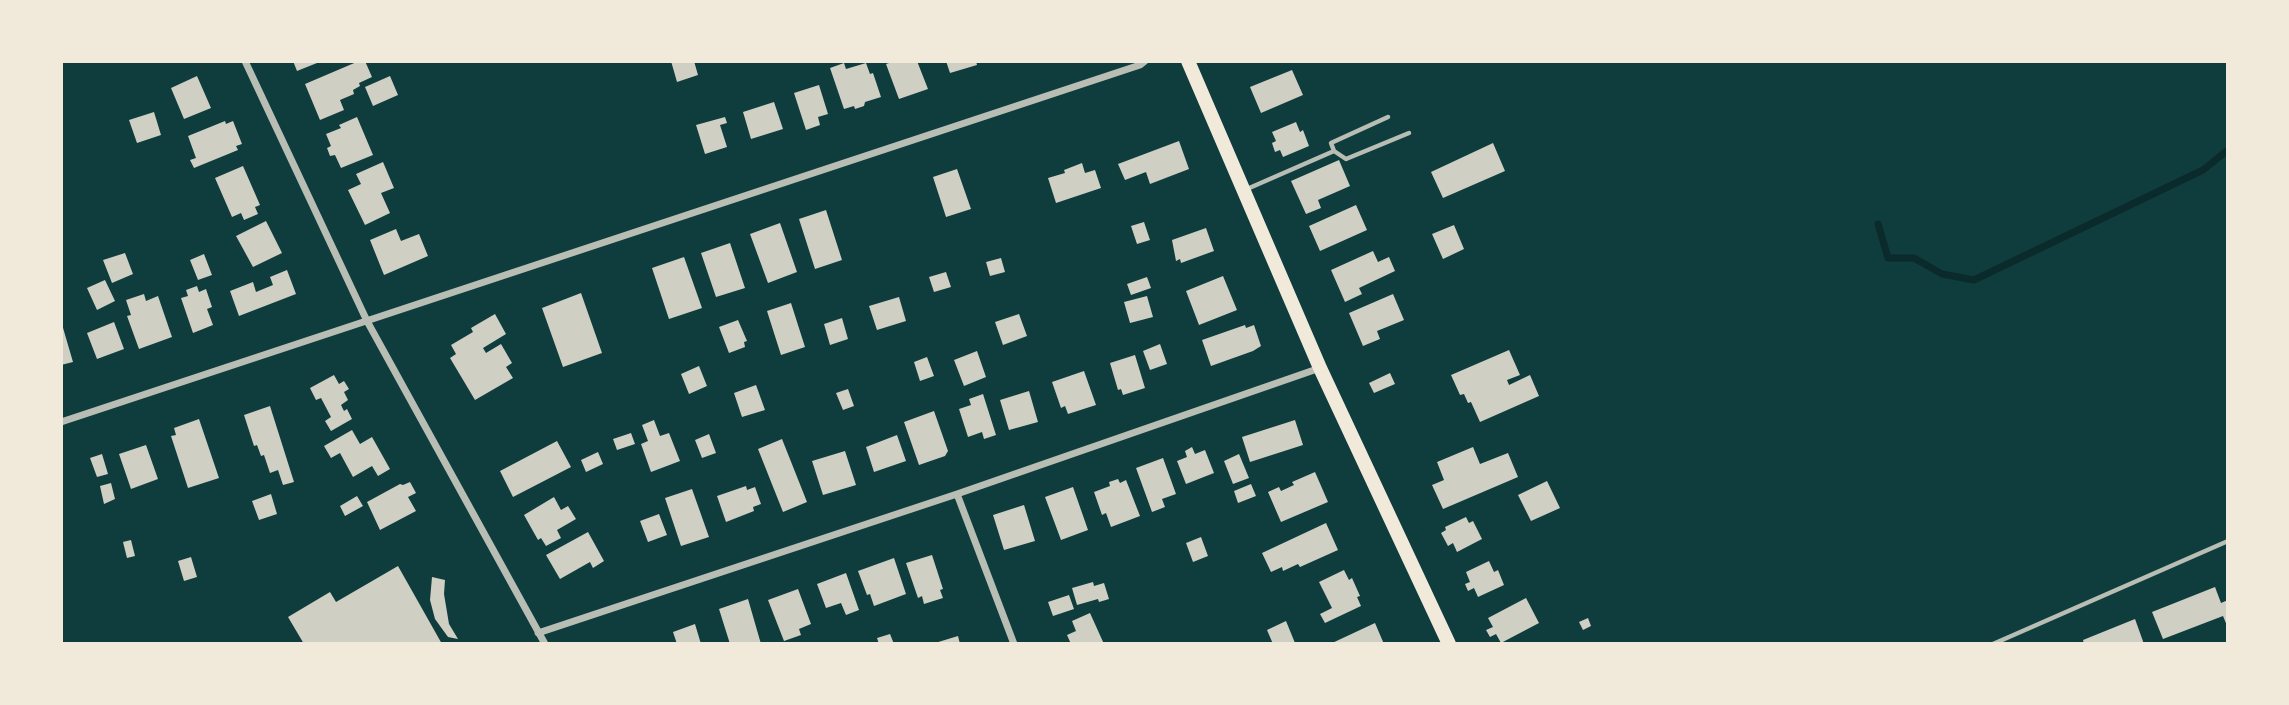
<!DOCTYPE html>
<style>
body{margin:0}
#map{position:relative;width:2289px;height:705px;overflow:hidden;background:#0f3d3e;font-family:Quicksand,sans-serif}
canvas{display:block}
.frame{position:absolute;inset:0;border:63px solid #f1e9da;pointer-events:none}
</style>
<div id="map">
<canvas width="2289" height="705"></canvas>
<div class="frame"></div>
</div>
<script>
const g = document.querySelector('canvas').getContext('2d');
g.lineJoin = 'round';
const shape = rows => new Path2D(rows.map(r => 'M' + r).join(''));
function strokePath(path, color, width, dash) { g.strokeStyle = color; g.lineWidth = width; g.lineCap = dash ? 'butt' : 'round'; g.setLineDash(dash || []); g.stroke(path); }
function fill(path, color) { g.fillStyle = color; g.fill(path, 'evenodd'); }
strokePath(shape([
 [1878,224,1888,258,1914,258,1942,274,1974,280,2203,170,2228,150]
]), '#0a2a2b', 7);
fill(shape([
 [293,61,322,61,297,71],
 [359,61,365,61,372,77,359,83,360,86,353,90,354,94,340,100,344,110,320,120,305,84],
 [671,61,694,61,698,75,677,82],
 [888,61,917,61,928,89,899,99,886,64,889,63],
 [946,61,976,61,977,65,950,73],
 [844,63,846,69,866,63,870,74,873,73,881,97,865,102,864,106,855,109,854,106,844,109,830,68],
 [1292,70,1303,95,1261,113,1250,87],
 [197,76,211,108,184,119,171,88],
 [390,76,398,95,373,106,365,87],
 [819,85,828,114,818,117,820,125,806,130,794,93],
 [774,102,783,129,751,139,743,112],
 [154,112,161,135,137,143,129,120],
 [357,117,373,155,341,168,335,155,330,156,327,148,331,146,326,134,341,128,339,125],
 [725,117,727,123,720,125,727,147,705,154,696,125],
 [225,121,226,124,233,121,242,144,236,146,238,150,194,168,190,160,196,158,188,136],
 [1296,122,1300,132,1303,130,1309,146,1283,157,1280,150,1275,152,1272,143,1276,141,1272,132],
 [1179,141,1189,169,1150,184,1146,172,1125,180,1118,164],
 [1493,143,1505,171,1443,198,1431,172],
 [1339,160,1350,186,1318,200,1321,208,1306,214,1291,181],
 [383,162,394,188,381,193,390,213,365,225,348,190,361,184,356,174],
 [1082,163,1085,173,1095,170,1101,188,1056,203,1048,178,1065,173,1064,170],
 [243,166,260,205,255,207,258,214,244,220,241,213,232,217,215,178],
 [957,169,971,209,946,217,933,177],
 [1356,205,1367,230,1320,251,1309,226],
 [826,210,842,260,815,269,799,219],
 [266,221,282,253,253,267,236,236],
 [1144,222,1150,240,1137,244,1131,226],
 [780,223,797,272,768,283,750,234],
 [1454,225,1464,249,1443,259,1432,234],
 [1206,228,1214,251,1181,263,1180,259,1176,261,1172,240],
 [396,229,401,241,419,234,428,256,384,275,370,240],
 [730,243,745,288,716,297,701,253],
 [1373,251,1378,262,1389,257,1395,271,1359,288,1362,294,1345,302,1331,270],
 [125,253,133,274,112,283,103,260],
 [204,254,212,275,198,280,190,260],
 [684,257,702,308,669,319,652,268],
 [1001,258,1005,272,990,276,986,262],
 [287,270,296,294,239,316,230,291,253,282,256,292,273,285,270,277],
 [946,272,951,287,934,292,929,277],
 [1223,276,1237,310,1199,325,1186,291],
 [1147,277,1151,288,1131,295,1127,284],
 [105,280,115,301,97,310,87,288],
 [197,286,199,292,206,289,212,307,207,309,213,325,193,333,181,298,188,296,186,290],
 [581,293,602,353,563,367,542,308],
 [144,294,146,301,158,296,172,337,139,349,127,316,131,315,126,300],
 [1393,294,1404,320,1377,331,1380,339,1363,346,1349,313],
 [1147,296,1153,317,1130,323,1124,302],
 [899,297,906,321,877,330,869,306],
 [791,303,805,347,781,355,767,311],
 [495,314,506,334,483,348,486,353,501,344,512,363,506,367,513,378,475,400,450,358,456,354,451,345,473,332,471,328],
 [1019,314,1027,336,1003,345,995,322],
 [842,318,848,339,830,345,824,324],
 [738,320,747,341,744,342,745,347,729,353,719,327],
 [61,321,73,362,61,365],
 [114,322,124,349,97,359,87,333],
 [1245,325,1246,328,1254,325,1261,346,1253,351,1211,366,1202,340],
 [1160,344,1167,364,1150,370,1143,351],
 [1509,350,1520,375,1507,380,1509,385,1530,375,1539,396,1480,422,1471,402,1468,403,1464,394,1460,395,1451,375],
 [977,351,986,377,964,386,954,360],
 [1135,355,1145,388,1123,395,1121,389,1118,390,1110,363],
 [927,357,934,376,920,381,914,362],
 [699,366,707,386,689,394,681,374],
 [1084,371,1096,405,1068,414,1065,406,1061,408,1052,382],
 [1390,373,1395,384,1374,393,1369,383],
 [334,375,339,384,344,381,349,389,344,392,348,400,341,405,344,411,347,409,352,419,331,431,325,421,331,417,321,398,316,400,310,388],
 [756,385,765,410,742,417,734,393],
 [848,389,854,406,843,410,836,393],
 [1029,391,1038,422,1009,430,1000,400],
 [983,394,996,435,984,439,982,432,968,437,959,409,971,405,969,399],
 [270,406,294,482,283,485,278,470,270,473,264,455,261,456,257,445,254,446,244,415],
 [934,411,948,451,945,456,919,465,904,422],
 [199,419,219,478,188,488,171,436,176,435,174,428],
 [654,420,660,436,669,433,680,461,651,472,641,444,648,441,642,425],
 [1295,420,1303,445,1250,462,1242,437],
 [352,430,360,444,372,437,390,469,378,476,372,466,353,477,340,453,331,458,324,446],
 [631,433,635,444,617,450,613,439],
 [709,434,716,453,702,458,695,440],
 [897,435,906,461,874,472,866,447],
 [782,439,807,502,783,512,758,449],
 [557,441,571,467,513,497,500,471],
 [146,445,158,479,131,489,119,454],
 [1192,447,1195,454,1205,450,1214,473,1186,484,1177,461,1187,457,1185,451],
 [1473,447,1480,464,1508,453,1518,477,1443,509,1432,485,1444,480,1437,462],
 [845,451,856,485,823,495,812,461],
 [598,452,603,464,586,472,581,460],
 [102,454,108,474,97,477,90,458],
 [1239,454,1249,478,1233,484,1224,461],
 [1163,458,1176,494,1162,499,1165,507,1152,512,1136,468],
 [1315,472,1328,502,1281,522,1268,492,1279,487,1281,491,1294,485,1292,482],
 [1118,479,1120,483,1126,480,1140,516,1111,527,1106,513,1102,515,1094,492,1110,486,1109,482],
 [1547,481,1560,508,1531,521,1518,495],
 [410,482,416,493,408,497,416,511,380,530,367,502,400,484,403,485],
 [111,483,115,499,104,504,100,486],
 [1251,484,1256,496,1238,503,1234,491],
 [746,486,747,490,755,487,761,504,753,507,754,511,726,522,717,496],
 [1073,487,1088,530,1061,540,1045,497],
 [692,489,709,537,681,546,665,498],
 [271,494,277,514,259,520,252,501],
 [357,496,363,506,345,516,340,506],
 [554,497,561,510,568,506,576,519,557,530,561,538,546,546,541,538,538,540,524,515],
 [1024,505,1035,541,1004,550,993,515],
 [659,514,667,535,648,542,640,521],
 [1466,517,1469,523,1473,521,1482,539,1457,552,1453,543,1448,546,1441,533,1446,530,1445,527],
 [1326,523,1338,550,1300,567,1298,564,1283,571,1282,567,1271,572,1262,553],
 [588,532,604,561,593,568,590,562,560,579,546,555],
 [1201,537,1208,556,1193,562,1186,543],
 [131,540,135,556,127,558,123,542],
 [932,555,943,589,940,590,943,598,924,604,922,596,918,598,906,563],
 [191,557,197,577,184,581,178,561],
 [894,558,906,594,874,606,870,594,867,595,858,571],
 [1489,561,1494,572,1498,570,1504,585,1478,597,1474,588,1468,591,1465,584,1470,582,1466,572],
 [398,566,442,644,304,644,288,617,330,592,336,602],
 [1344,570,1349,580,1352,578,1360,596,1357,597,1361,606,1325,623,1320,614,1332,608,1319,582],
 [846,573,859,610,846,615,841,603,826,608,817,584],
 [432,577,445,580,444,594,449,624,458,639,448,637,435,619,430,600],
 [1093,582,1094,586,1104,583,1109,599,1099,602,1098,599,1077,605,1072,588],
 [2215,587,2221,603,2228,600,2228,628,2223,616,2163,639,2152,612],
 [798,589,811,624,799,629,801,635,784,641,768,600],
 [1069,595,1074,609,1053,616,1048,602],
 [1526,598,1539,623,1501,643,1496,634,1490,637,1486,630,1493,627,1488,618],
 [748,599,761,644,730,644,719,609],
 [1090,613,1104,644,1071,644,1067,635,1076,631,1072,621],
 [1588,618,1591,626,1583,630,1579,622],
 [2135,619,2144,644,2084,644,2083,640],
 [1286,621,1295,643,1273,644,1267,630],
 [1375,623,1384,644,1330,644],
 [695,624,701,644,677,644,673,632],
 [890,634,894,644,879,644,877,638],
 [958,636,960,644,935,644,935,643]
]), '#cfcfc3');
strokePath(shape([
 [1334,151,1346,159,1409,133],
 [1247,189,1334,151,1331,143,1388,117],
 [1993,644,2228,541]
]), '#b8beb3', 4.5);
strokePath(shape([
 [245,61,367,321,545,644],
 [61,422,1140,65,1145,61],
 [957,494,1014,644],
 [538,633,957,494,1320,368]
]), '#b8beb3', 7);
strokePath(shape([
 [1188,61,1320,368,1449,644]
]), '#f1e9da', 14);
</script>
